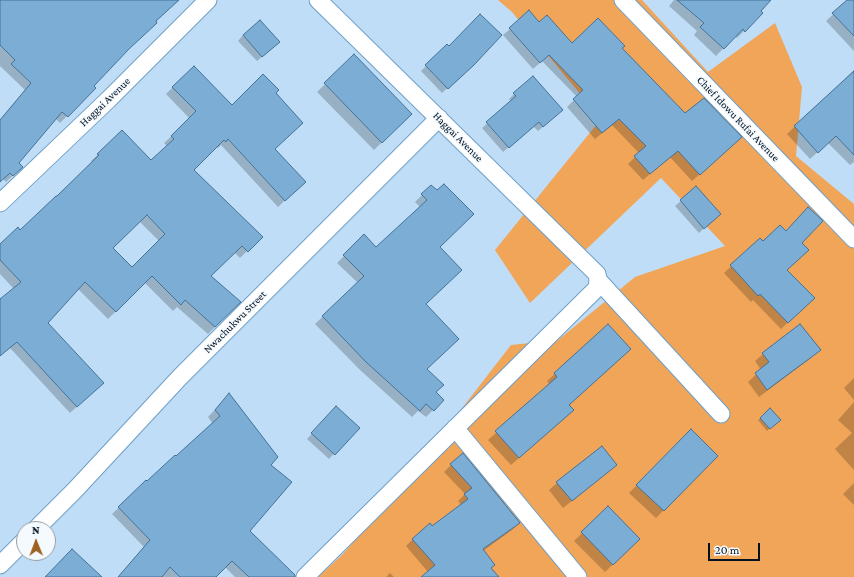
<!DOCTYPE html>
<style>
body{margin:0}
#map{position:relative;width:854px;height:577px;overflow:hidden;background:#bfddf6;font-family:"Crimson Pro",serif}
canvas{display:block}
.north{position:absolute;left:16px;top:521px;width:40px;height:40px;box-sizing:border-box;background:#f5faff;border:1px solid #949da6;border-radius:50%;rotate:359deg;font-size:11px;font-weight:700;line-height:16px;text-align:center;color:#021221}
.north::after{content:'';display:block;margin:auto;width:14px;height:18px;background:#9d6322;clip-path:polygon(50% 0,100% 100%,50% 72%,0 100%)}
.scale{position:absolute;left:708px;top:543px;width:52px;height:18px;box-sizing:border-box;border:2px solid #021221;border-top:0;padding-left:5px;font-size:12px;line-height:14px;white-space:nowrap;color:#021221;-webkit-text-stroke:3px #f5faff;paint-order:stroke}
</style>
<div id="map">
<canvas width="854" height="577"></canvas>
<div class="north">N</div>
<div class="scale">20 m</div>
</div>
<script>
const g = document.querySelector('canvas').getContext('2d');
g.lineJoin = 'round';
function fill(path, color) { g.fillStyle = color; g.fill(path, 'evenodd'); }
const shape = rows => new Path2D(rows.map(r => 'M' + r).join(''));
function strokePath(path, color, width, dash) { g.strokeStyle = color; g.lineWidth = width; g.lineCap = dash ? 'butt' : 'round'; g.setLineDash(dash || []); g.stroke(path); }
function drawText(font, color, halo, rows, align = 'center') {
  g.font = font + ' "Crimson Pro",serif'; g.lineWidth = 3.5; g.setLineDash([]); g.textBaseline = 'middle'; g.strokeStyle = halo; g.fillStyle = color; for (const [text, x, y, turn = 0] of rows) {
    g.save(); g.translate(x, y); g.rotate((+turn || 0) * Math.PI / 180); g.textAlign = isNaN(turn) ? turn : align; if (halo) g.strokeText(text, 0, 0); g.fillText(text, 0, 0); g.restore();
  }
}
fill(shape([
 [498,0,642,0,708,72,775,23,802,87,796,156,854,204,854,577,318,577,343,554,404,483,511,345,558,340,635,277,725,246,661,178,530,303,495,250,601,119,512,12]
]), '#f0a559');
fill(shape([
 [0,0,178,0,125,52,93,86,95,88,60,123,55,118,18,163,22,167,6,182,3,179,0,181,0,120,25,90,0,66],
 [674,0,768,0,759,11,762,13,737,38,735,36,716,56,694,35,697,31,669,6],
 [848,0,854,0,854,51,826,21],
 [539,23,572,44,621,48,685,114,734,144,692,181,670,157,643,180,628,164,639,153,612,125,595,139,567,107,577,97,542,61,533,69,503,35,510,29],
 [243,35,273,47,257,61,238,41],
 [447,45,467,70,442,93,421,71],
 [354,56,411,114,374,150,317,92],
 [854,70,854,162,850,165,828,143,810,159,787,134],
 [173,87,232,106,274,93,273,149,297,189,278,207,221,145,218,148,216,146,192,170,261,237,240,258,234,252,209,276,240,302,208,334,177,307,173,311,145,283,108,319,78,289,47,323,95,390,70,413,10,348,0,356,0,300,14,289,0,274,0,246,20,231,93,163,91,161,122,132,151,162,167,146,164,143,190,119,166,94],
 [139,221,159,241,132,268,112,248],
 [514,94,557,115,538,131,533,126,503,152,482,128,512,102,509,99],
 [431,186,438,247,425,304,426,370,435,393,443,400,426,417,418,411,412,417,359,369,315,324,358,283,337,263,364,236,376,248,420,207,415,202],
 [696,188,714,219,699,233,675,206],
 [785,232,801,243,786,270,813,298,781,329,753,300,751,302,724,273,760,239,762,242],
 [800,325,819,350,812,357,759,397,748,382,761,370,755,361,763,354],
 [608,326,568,405,573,410,511,465,488,440,550,385,547,381],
 [854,378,854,400,844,388],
 [222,402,269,465,249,531,287,577,235,577,225,567,215,577,118,577,144,547,112,514,146,482,147,483,213,424,208,417],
 [854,402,854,470,835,449,852,433,838,420],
 [770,410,779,420,767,431,758,420],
 [331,413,358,428,329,459,307,439],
 [691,431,717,456,656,518,629,493],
 [451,465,519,523,512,530,483,551,490,568,498,577,423,577,428,572,406,546,413,539,432,528,461,505,458,501,465,494,444,472],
 [616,465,608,472,563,508,549,490,557,483],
 [854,483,854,505,843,494],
 [608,508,639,539,605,572,574,541],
 [390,573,394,577,386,577]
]), '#0003');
const building = shape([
 [0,0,179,0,156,21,157,23,129,49,94,86,96,88,68,117,62,112,19,163,23,167,13,176,10,173,0,182,0,120,31,83,11,64,15,60,0,45,0,0],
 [677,0,771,0,761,11,763,13,745,32,743,29,724,49,700,27,704,23,677,0],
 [847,0,854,0,854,36,832,13,847,0],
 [529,10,539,22,547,15,572,43,598,18,625,46,622,48,685,113,704,98,742,137,700,175,678,151,650,174,634,156,646,146,619,119,602,133,573,99,583,90,549,55,540,63,509,28,529,10],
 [480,14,502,35,474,65,448,89,425,65,447,44,449,46,480,14],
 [260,20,280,42,262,57,243,35,260,20],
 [354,54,412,114,382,143,324,83,354,54],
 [194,66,232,105,263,74,279,90,276,93,303,123,275,149,306,182,285,201,228,139,226,142,224,140,194,170,263,237,248,252,242,246,211,276,241,302,215,327,185,300,181,305,152,276,116,312,85,282,48,323,104,383,77,407,17,342,0,356,0,299,21,282,0,260,0,244,18,227,20,230,56,196,57,196,99,155,97,154,122,130,151,160,174,139,171,136,196,111,172,87,194,66],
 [147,215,165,234,132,267,113,248,147,215],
 [854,71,854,155,836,136,818,153,794,126,854,71],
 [533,76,563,110,543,127,539,122,509,148,486,122,516,96,513,93,533,76],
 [444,184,474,214,440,247,462,270,426,304,459,339,427,369,444,385,436,392,444,400,434,411,426,404,420,411,366,362,322,316,364,276,343,255,364,234,376,247,427,200,421,194,431,185,437,190,444,184],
 [696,186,721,214,704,229,680,200,696,186],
 [808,207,823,221,802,243,809,250,787,270,815,298,788,323,760,294,758,296,730,265,760,238,763,241,780,225,786,231,808,207],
 [608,324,631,349,569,405,574,410,519,458,495,431,557,377,554,373,608,324],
 [800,324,821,350,767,390,755,373,769,362,762,353,800,324],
 [229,393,278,457,271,465,292,482,250,531,295,575,295,577,249,577,232,561,216,577,180,577,170,567,162,577,118,577,150,540,118,507,146,480,147,481,175,455,176,456,220,416,215,410,229,393],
 [336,406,360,428,335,455,311,433,336,406],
 [770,408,781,420,770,429,760,418,770,408],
 [691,429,718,456,664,511,636,485,691,429],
 [602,446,617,465,572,501,556,482,602,446],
 [463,453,520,523,483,549,495,565,491,568,499,577,421,577,435,565,412,539,430,523,432,526,468,499,464,494,472,488,450,464,463,453],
 [608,506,640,539,613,565,581,532,608,506],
 [72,549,102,577,45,577,72,549]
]);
fill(building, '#7cadd5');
strokePath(building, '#437298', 1);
const minor = shape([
 [623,0,854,239],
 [0,203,108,100,208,0],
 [598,280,721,414],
 [455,428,578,577],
 [36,529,75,490,180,377,439,118],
 [0,565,24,541],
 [305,577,597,288,598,280,597,274,318,0]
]);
strokePath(minor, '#6e9fc7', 19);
strokePath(minor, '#fff', 17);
drawText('11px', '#021221', '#f5faff', [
 ["Haggai Avenue",105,102,-44],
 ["Chief Idowu Rufai Avenue",738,119,46],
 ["Haggai Avenue",458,137,45],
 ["Nwachukwu Street",235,322,-45]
]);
</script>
